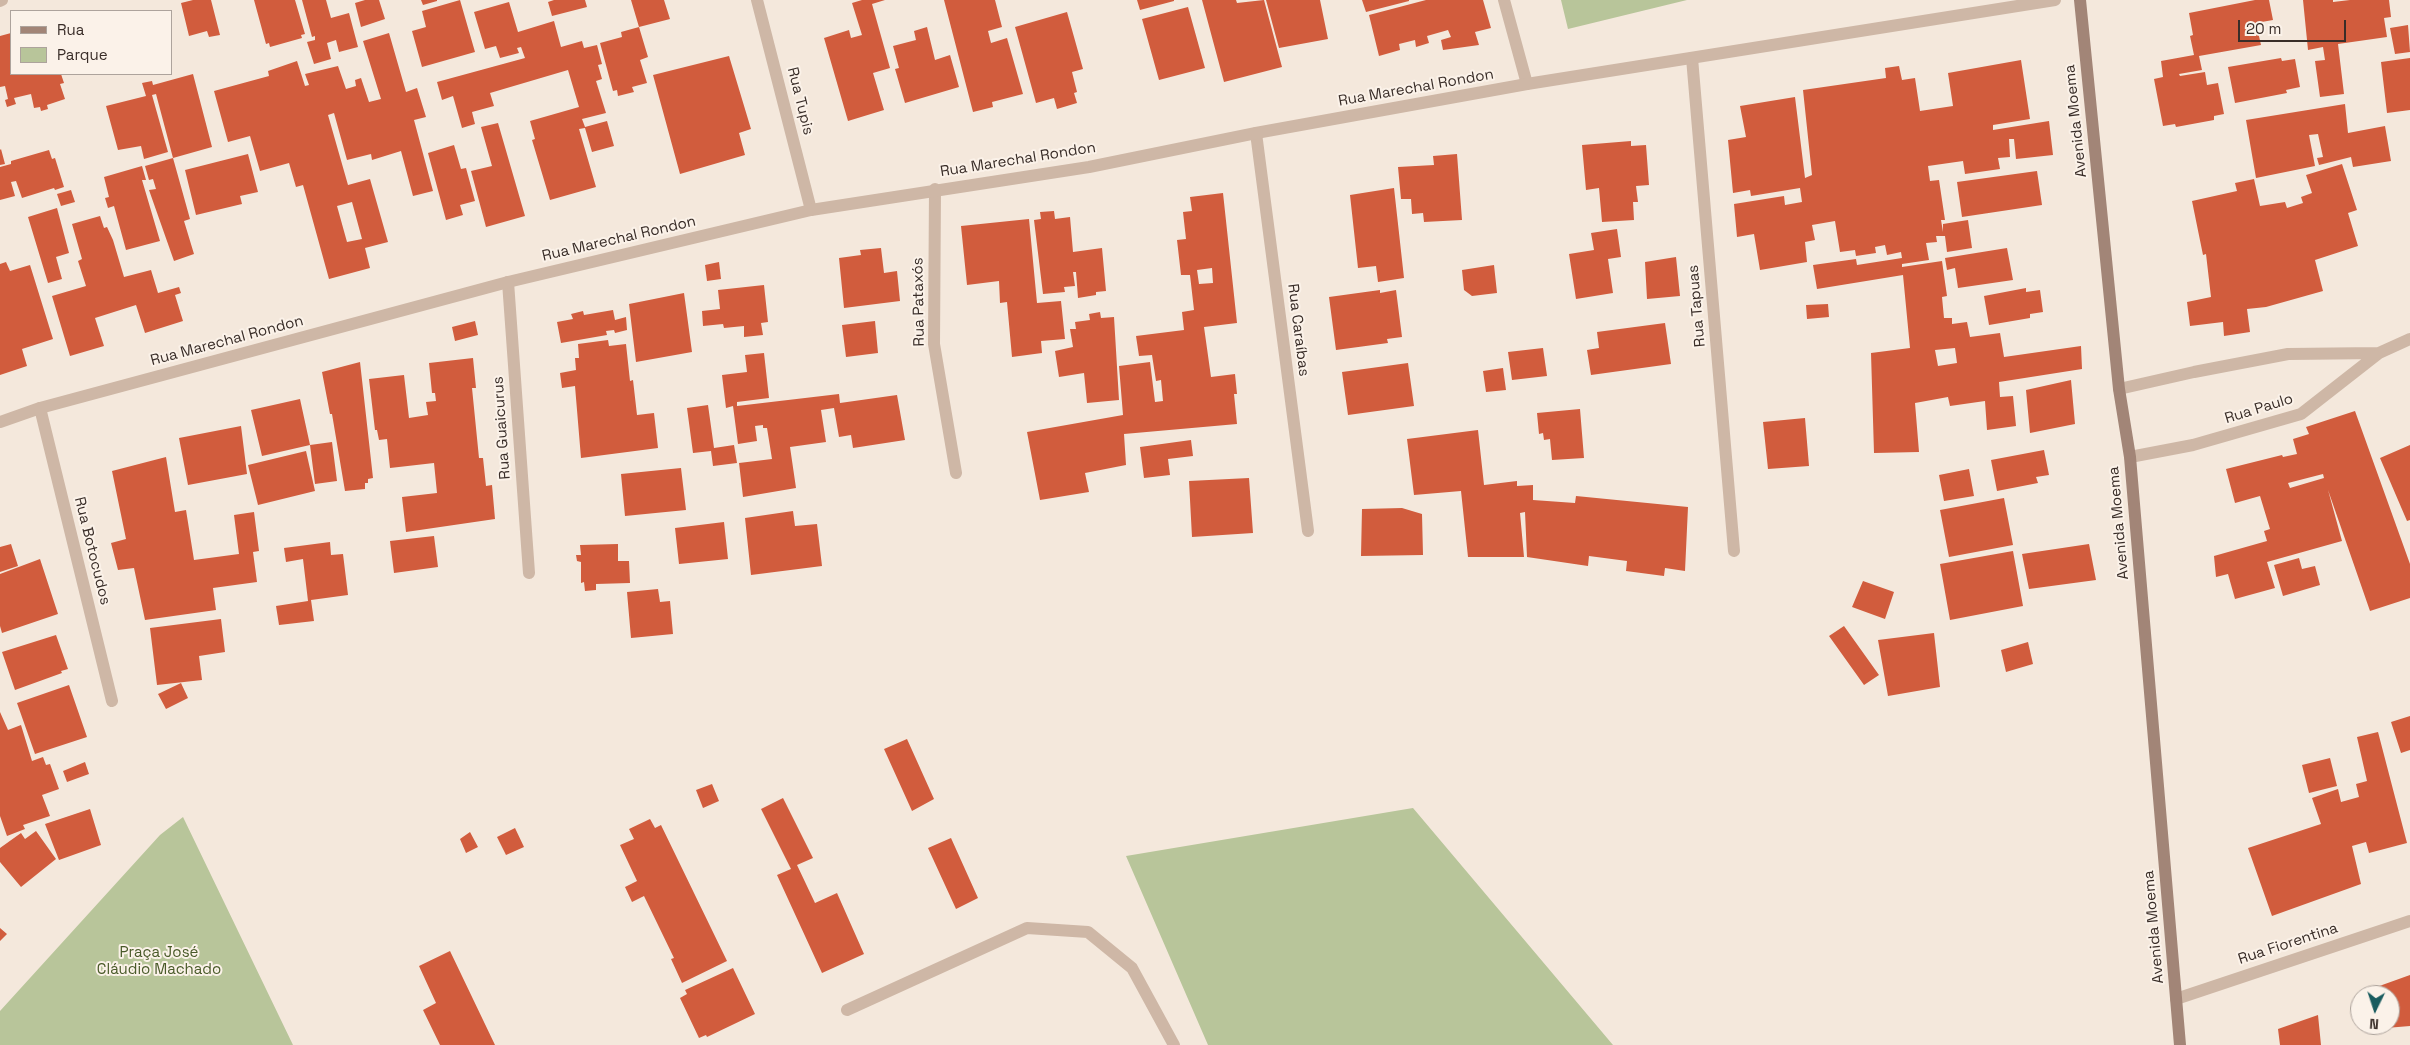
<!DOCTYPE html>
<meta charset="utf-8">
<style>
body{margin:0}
#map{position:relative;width:2410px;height:1045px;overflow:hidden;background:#f4e8dc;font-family:"Space Grotesk",sans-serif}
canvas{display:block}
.legend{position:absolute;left:10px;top:10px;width:162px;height:65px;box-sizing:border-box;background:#fbf2e9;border:1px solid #ada39c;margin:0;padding:6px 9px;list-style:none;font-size:15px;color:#392d28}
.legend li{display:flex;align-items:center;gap:10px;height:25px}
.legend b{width:25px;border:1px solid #ada39c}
.north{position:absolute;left:2350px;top:985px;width:50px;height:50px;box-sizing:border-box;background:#fbf2e9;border:1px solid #ada39c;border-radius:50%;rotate:184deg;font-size:14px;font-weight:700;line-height:20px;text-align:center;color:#392d28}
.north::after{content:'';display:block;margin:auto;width:18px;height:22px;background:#195c5f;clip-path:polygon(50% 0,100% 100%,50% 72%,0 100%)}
.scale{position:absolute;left:2238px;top:20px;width:108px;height:22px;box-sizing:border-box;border:2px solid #392d28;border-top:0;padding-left:6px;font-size:15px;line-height:18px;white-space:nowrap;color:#392d28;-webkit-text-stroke:4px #fbf2e9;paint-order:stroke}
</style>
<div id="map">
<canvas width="2410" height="1045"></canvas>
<ul class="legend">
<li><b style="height:6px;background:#a28577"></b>Rua</li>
<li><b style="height:14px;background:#b8c59a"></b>Parque</li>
</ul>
<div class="north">N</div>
<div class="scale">20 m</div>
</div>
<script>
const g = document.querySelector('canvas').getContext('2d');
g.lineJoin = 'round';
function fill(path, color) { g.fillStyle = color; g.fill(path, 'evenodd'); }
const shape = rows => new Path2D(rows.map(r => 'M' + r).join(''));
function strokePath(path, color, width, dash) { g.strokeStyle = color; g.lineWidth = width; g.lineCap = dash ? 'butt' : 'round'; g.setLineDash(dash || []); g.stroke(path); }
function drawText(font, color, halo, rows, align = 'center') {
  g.font = font + ' "Space Grotesk",sans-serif'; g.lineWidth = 4; g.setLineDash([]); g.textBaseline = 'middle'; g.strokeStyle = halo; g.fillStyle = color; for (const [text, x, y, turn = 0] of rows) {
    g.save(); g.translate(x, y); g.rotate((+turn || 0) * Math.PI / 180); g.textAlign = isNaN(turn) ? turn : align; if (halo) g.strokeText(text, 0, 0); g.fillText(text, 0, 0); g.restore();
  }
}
fill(shape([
 [1561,0,1687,0,1568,29],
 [1413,808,1613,1045,1208,1045,1126,856],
 [183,817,293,1045,0,1045,0,1011,160,835]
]), '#b8c59a');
fill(shape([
 [193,0,211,0,220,35,209,37,207,31,189,36,181,3],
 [254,0,295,0,305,34,301,35,302,38,270,47,269,43,266,44],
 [302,0,326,0,331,18,349,13,358,47,339,52,336,40,327,43,331,59,314,64,307,42,315,40,315,36,312,37],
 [365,0,379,0,385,19,361,27,355,3],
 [421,0,437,0,437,1,423,5],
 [460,0,475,52,422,67,412,31,426,27,422,11],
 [554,0,585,0,587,7,552,16,548,2],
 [631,0,664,0,670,19,639,27],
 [862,0,885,0,872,4,890,68,873,73,884,110,848,121,824,38,849,30,851,38,862,35,852,3],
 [944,0,995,0,1002,27,988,31,991,43,1007,38,1023,94,992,102,993,107,973,112],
 [1137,0,1174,0,1174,1,1140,10],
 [1202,0,1236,0,1237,3,1264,0,1282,67,1224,82],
 [1266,0,1320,0,1328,39,1279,48],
 [1362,0,1409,0,1409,1,1366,12],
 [1426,0,1483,0,1491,28,1475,32,1479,45,1443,50,1441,40,1451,37,1448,30,1427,36,1429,43,1416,47,1415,40,1399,44,1400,50,1379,56,1369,15],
 [2255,0,2269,0,2273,20,2256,23,2261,45,2199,56,2202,70,2179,74,2180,76,2205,72,2207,85,2218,83,2224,114,2214,116,2214,120,2176,127,2175,124,2163,126,2154,79,2163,77,2161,61,2194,55,2190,36,2193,35,2189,13],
 [2303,0,2333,0,2333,2,2350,0,2389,0,2391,17,2384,18,2387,37,2338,44,2344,94,2320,97,2315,61,2325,60,2323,47,2308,50],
 [509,2,518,32,554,21,561,47,582,41,584,48,597,45,602,64,598,65,602,79,596,81,606,113,582,119,585,127,607,121,614,146,592,152,585,128,579,129,596,187,550,200,532,140,535,139,530,121,579,107,568,70,490,93,494,106,472,112,475,124,462,128,453,96,442,100,437,82,525,58,521,47,517,48,519,53,500,58,496,46,485,49,474,12],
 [1188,7,1205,68,1159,80,1142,19],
 [1067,12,1083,69,1072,72,1077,92,1074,93,1077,103,1057,109,1054,98,1036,103,1015,27],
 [2408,25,2410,52,2395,54,2390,28],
 [639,27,648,57,640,60,647,83,632,87,634,92,618,96,617,90,613,91,600,43,622,37,621,32],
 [927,27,935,60,950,55,959,87,905,103,895,69,899,68,893,46,916,40,914,31],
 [11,33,11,74,61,74,64,83,60,84,65,99,47,105,48,109,41,111,40,107,34,108,31,94,14,98,16,104,7,107,5,100,8,99,5,86,0,87,0,36],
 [389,33,406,92,417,88,426,117,414,120,433,191,413,196,401,151,372,160,371,154,347,160,334,113,328,115,348,185,370,179,388,242,365,248,370,268,329,279,303,185,296,187,289,163,260,171,250,136,228,142,214,91,269,76,268,71,297,61,305,86,309,85,305,74,338,66,346,89,356,86,355,80,361,78,369,102,381,99,363,41],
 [352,202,362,239,347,242,337,206],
 [729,56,751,129,739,133,745,155,680,174,653,75],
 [2281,58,2282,61,2295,59,2300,87,2286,90,2287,93,2235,103,2228,67],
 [2410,58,2410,110,2387,113,2381,62],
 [2021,60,2030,119,1993,125,1993,130,2049,121,2053,155,2016,159,2014,139,2009,139,2010,157,1998,158,2000,169,1965,174,1963,161,1928,166,1930,181,1939,180,1945,220,1941,220,1943,232,1943,224,1968,220,1972,248,1947,252,1945,236,1936,236,1937,242,1926,243,1929,260,1902,264,1902,267,1942,261,1947,296,1942,297,1944,318,1952,318,1952,324,1967,322,1970,337,2000,333,2004,357,2081,346,2082,369,1999,382,2000,397,2013,396,2016,426,1987,430,1985,401,1950,406,1948,397,1915,403,1919,452,1874,453,1871,353,1910,348,1903,275,1817,289,1813,265,1856,259,1857,265,1902,258,1901,252,1887,255,1885,245,1875,247,1876,253,1856,256,1855,250,1840,252,1835,221,1812,225,1815,240,1805,242,1807,262,1760,270,1754,234,1737,237,1734,204,1784,196,1785,205,1802,202,1800,188,1751,196,1750,190,1733,193,1728,140,1746,137,1740,106,1795,97,1805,178,1812,175,1803,90,1886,78,1885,68,1899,66,1902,80,1915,78,1920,111,1953,106,1948,73],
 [1955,348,1957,363,1938,366,1935,350],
 [193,74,212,147,173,158,156,94,152,95,168,152,144,159,141,146,118,150,106,106,146,96,142,83,152,81,153,85],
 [2345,104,2348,133,2385,126,2391,161,2353,167,2351,157,2319,165,2317,158,2323,157,2318,134,2309,135,2315,166,2256,178,2246,120],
 [498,123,525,216,486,227,471,171,492,166,481,127],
 [1631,141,1631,146,1646,145,1649,185,1636,186,1638,202,1633,202,1634,220,1602,222,1599,188,1586,190,1582,145],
 [454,145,461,169,466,168,475,201,460,205,463,215,446,220,428,153],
 [1,149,5,164,0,165,0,150],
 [49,150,52,159,55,158,64,187,55,190,54,188,22,198,16,181,11,182,15,196,0,200,0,167,11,164,11,161],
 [248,154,258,192,240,196,242,204,196,215,185,170],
 [1457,154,1462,220,1424,222,1423,213,1412,214,1411,199,1401,199,1398,167,1434,165,1433,156],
 [173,158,190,219,184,221,194,254,174,261,149,190,156,189,153,179,149,180,145,166],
 [2342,164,2357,210,2348,213,2358,246,2315,260,2323,291,2266,307,2247,309,2250,332,2224,336,2223,322,2190,326,2187,302,2211,297,2206,254,2203,255,2192,201,2237,191,2235,183,2254,179,2260,206,2285,202,2287,208,2303,203,2301,197,2312,193,2306,175],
 [142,166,146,180,142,180,160,241,126,250,114,206,108,208,105,198,109,197,104,177],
 [2037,171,2042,205,1962,217,1957,182],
 [1394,188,1404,278,1378,282,1376,266,1358,268,1350,195],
 [71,190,75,202,61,206,57,194],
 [1223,193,1237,323,1204,327,1211,377,1235,374,1237,394,1234,394,1237,424,1124,434,1126,465,1085,473,1089,492,1040,500,1027,432,1123,415,1119,366,1150,362,1155,402,1163,401,1161,380,1156,381,1152,355,1139,356,1136,336,1184,330,1182,312,1194,310,1190,275,1181,275,1177,240,1186,239,1183,212,1192,211,1190,197],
 [1212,268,1213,283,1199,284,1197,270],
 [57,208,69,253,56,257,62,279,48,283,28,217],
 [1054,211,1055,219,1070,217,1073,252,1102,248,1106,291,1096,292,1096,295,1078,298,1076,272,1073,272,1075,286,1064,287,1065,292,1043,294,1034,220,1041,219,1040,212],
 [100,216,104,228,107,227,113,240,124,277,151,270,158,293,179,287,181,293,175,295,183,321,145,333,136,305,95,318,104,346,70,356,52,296,86,286,78,261,82,259,72,224],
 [1029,219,1037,303,1061,301,1065,339,1041,341,1042,353,1012,357,1007,302,1000,303,999,281,967,285,961,226],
 [1617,229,1621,257,1608,259,1613,293,1576,299,1569,254,1594,250,1591,233],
 [881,248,884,273,897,271,900,301,844,308,839,258,861,255,860,250],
 [2007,248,2013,280,1958,288,1955,268,1947,270,1945,258],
 [1676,257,1680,296,1647,299,1645,262],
 [6,262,10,271,30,265,53,339,22,349,27,366,0,375,0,264],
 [719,262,721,279,707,281,705,265],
 [1494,265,1497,293,1472,296,1464,290,1462,270],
 [764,285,768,322,761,323,763,335,744,337,744,326,724,328,723,324,703,326,702,311,720,309,718,290],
 [2026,288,2026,292,2040,290,2043,312,2030,314,2030,318,1989,325,1984,296],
 [1380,290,1380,293,1396,290,1402,337,1387,339,1388,343,1336,350,1329,297],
 [684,293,692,352,636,362,629,304],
 [1828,304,1829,317,1807,319,1806,305],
 [613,310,615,320,626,317,627,330,615,333,614,330,606,331,607,335,561,343,557,322,573,319,571,314,583,311,584,315],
 [1100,312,1101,318,1114,317,1119,400,1087,403,1084,373,1059,377,1055,351,1073,347,1070,329,1076,329,1075,322,1090,320,1089,314],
 [475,321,478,335,455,341,452,327],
 [875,321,878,353,846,357,842,325],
 [1665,323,1671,364,1591,375,1587,350,1599,348,1597,332],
 [608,340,609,346,626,344,630,381,633,380,637,415,654,413,658,448,581,458,575,386,562,388,560,373,576,370,575,358,579,358,578,344],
 [1543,348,1547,376,1512,380,1508,352],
 [764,353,769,398,737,402,737,406,839,394,840,403,897,395,905,440,853,448,851,435,839,437,834,408,821,410,826,442,790,447,796,488,743,497,739,463,772,459,767,428,763,428,763,425,755,426,757,441,738,444,733,406,726,408,722,375,747,372,745,355],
 [473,358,476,388,472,388,479,458,483,458,486,486,492,485,495,519,406,532,402,497,437,493,434,463,390,468,387,439,379,440,377,430,375,430,369,379,404,375,409,418,428,415,426,402,436,401,435,393,432,393,429,363],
 [360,362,373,478,368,479,368,483,365,483,365,489,345,491,332,414,330,414,322,372],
 [1408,363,1414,406,1348,415,1342,372],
 [1503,368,1506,390,1486,392,1483,371],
 [2071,380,2075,424,2030,433,2026,390],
 [300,399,310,445,262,456,251,410],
 [708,405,714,448,734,445,737,463,713,466,711,451,693,453,687,408],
 [1580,409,1584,458,1552,460,1550,439,1544,440,1543,433,1539,434,1537,413],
 [2355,411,2410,564,2410,598,2370,611,2328,490,2342,541,2267,562,2275,588,2235,599,2228,574,2216,577,2214,556,2267,541,2264,531,2270,529,2260,496,2235,503,2226,469,2282,455,2283,457,2297,454,2293,439,2309,434,2306,427],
 [2323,474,2324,478,2290,488,2288,483],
 [1805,418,1809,466,1768,469,1763,422],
 [241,426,247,474,188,485,179,438],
 [1478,430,1484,485,1517,481,1517,486,1533,485,1533,500,1575,503,1576,496,1688,507,1685,571,1665,568,1664,576,1626,571,1627,561,1589,556,1588,566,1527,557,1525,512,1520,513,1524,557,1468,557,1461,491,1414,495,1407,439],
 [1191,440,1193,456,1168,459,1170,475,1144,478,1140,447],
 [332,442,337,481,315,484,310,445],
 [2410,445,2410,520,2407,521,2380,458],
 [2044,450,2049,475,2036,477,2038,483,1997,491,1991,460],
 [306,451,315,491,258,505,248,465],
 [166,457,175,512,186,510,194,560,239,554,234,515,254,512,259,551,253,552,257,582,213,588,216,610,145,620,134,568,118,570,111,543,126,539,112,471],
 [681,468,686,510,625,516,621,474],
 [1969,469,1974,496,1944,501,1939,475],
 [1249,478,1253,533,1192,537,1189,481],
 [2004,498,2013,545,1949,557,1940,510],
 [1402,508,1422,514,1423,555,1361,556,1362,509],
 [793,511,795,526,817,524,822,566,751,575,745,518],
 [724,522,728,559,679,564,675,528],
 [434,536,438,567,394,573,390,541],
 [330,542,331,555,343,554,348,595,311,600,314,621,279,625,276,606,308,601,303,559,286,562,284,548],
 [11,544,18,566,0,572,0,547],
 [618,544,618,561,629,561,630,583,596,584,596,590,585,591,584,582,581,583,581,562,577,561,576,555,581,555,580,545],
 [2089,544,2096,580,2029,589,2022,554],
 [2013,551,2023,606,1950,620,1940,564],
 [2299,558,2302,569,2315,566,2320,585,2283,596,2274,565],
 [40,559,58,614,2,633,0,626,0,574],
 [1863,581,1894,592,1885,619,1852,607],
 [658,589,660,602,670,601,673,634,631,638,627,592],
 [221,619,225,652,199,656,202,680,157,685,150,628],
 [1844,626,1879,675,1864,685,1829,636],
 [1934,633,1940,687,1888,696,1878,640],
 [56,635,68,669,61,671,62,673,15,690,2,652],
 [2028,642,2033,664,2006,672,2001,650],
 [181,683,188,698,166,709,158,694],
 [69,685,87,737,35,754,17,703],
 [0,712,8,730,21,725,32,761,43,757,46,765,50,764,59,789,42,795,50,816,23,825,25,829,7,836,0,816],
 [2410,716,2410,750,2401,753,2391,722],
 [2378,732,2407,843,2369,853,2366,842,2352,846,2361,884,2272,916,2248,848,2321,824,2312,798,2338,789,2341,802,2359,797,2356,784,2367,781,2357,737],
 [907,739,934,799,912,811,884,749],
 [2330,758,2337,786,2309,793,2302,765],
 [85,762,89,774,67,782,63,771],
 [712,784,719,801,703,808,696,790],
 [783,798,813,858,797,865,815,903,837,893,864,954,822,973,777,875,791,869,761,809],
 [90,809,101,845,59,860,45,824],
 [650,819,655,828,661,825,727,961,682,983,671,959,674,958,644,896,632,902,625,887,637,881,620,845,634,839,629,829],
 [515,828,524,847,506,855,497,837],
 [36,831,56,859,21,887,0,862,0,848,21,833,25,839],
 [470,832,478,847,466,853,460,839],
 [951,838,978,898,956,909,928,848],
 [0,928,7,934,0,941],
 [450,951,495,1045,440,1045,423,1010,436,1003,419,966],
 [733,968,755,1014,707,1037,706,1035,699,1038,680,998,687,994,685,990],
 [2410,975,2410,1026,2374,1029,2374,1025,2390,1025,2390,995,2372,995,2371,989],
 [2318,1015,2321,1045,2280,1045,2278,1029]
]), '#d15c3d');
strokePath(shape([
 [757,0,811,210],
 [1504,0,1527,84],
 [0,1,2,0],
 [1692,58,1734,551],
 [1256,133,1308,531],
 [935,189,934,344,956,473],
 [508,282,529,573],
 [2119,389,2194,372,2288,354,2379,353,2410,339],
 [40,408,112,701],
 [2130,457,2193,445,2301,414,2379,353],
 [847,1010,1027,928,1088,932,1132,968,1174,1045]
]), '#ceb7a6', 12);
strokePath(shape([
 [0,422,40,408,508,282,811,210,1089,167,1256,133,1527,84,2055,0],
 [2176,999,2410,921]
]), '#ceb7a6', 12);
strokePath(shape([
 [2080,0,2119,389,2130,457,2180,1045]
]), '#a28577', 12);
drawText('15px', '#392d28', '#fbf2e9', [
 ["Rua Marechal Rondon",1416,88,-10],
 ["Rua Tupis",800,101,76],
 ["Avenida Moema",2076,121,-96],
 ["Rua Marechal Rondon",1018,160,-9],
 ["Rua Marechal Rondon",619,239,-13],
 ["Rua Pataxós",919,302,-91],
 ["Rua Tapuas",1697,306,-95],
 ["Rua Caraíbas",1298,330,83],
 ["Rua Marechal Rondon",227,341,-15],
 ["Rua Paulo",2259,409,-17],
 ["Rua Guaicurus",502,428,-94],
 ["Avenida Moema",2119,523,-95],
 ["Rua Botocudos",92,551,76],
 ["Avenida Moema",2154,927,-95],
 ["Rua Fiorentina",2288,944,-18]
]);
drawText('15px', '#495a29', '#fbf2e9', [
 ["Praça José",159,953],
 ["Cláudio Machado",159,970]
]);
</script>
